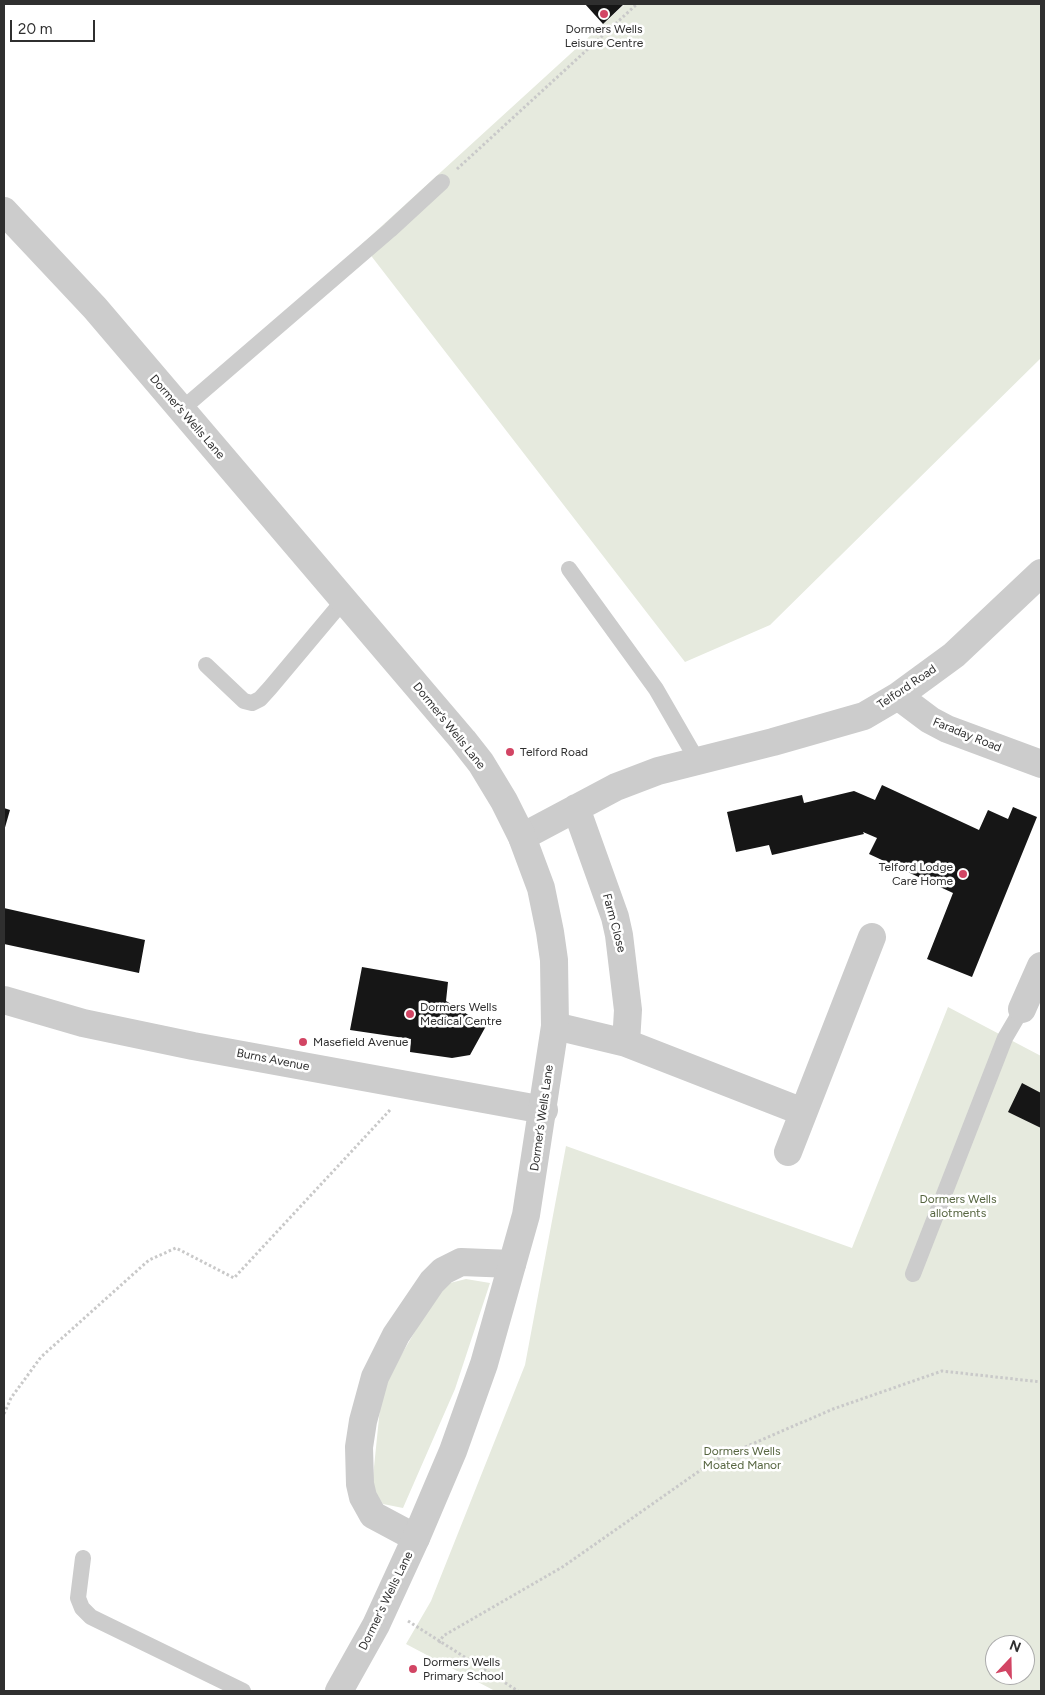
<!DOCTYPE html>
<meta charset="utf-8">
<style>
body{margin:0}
#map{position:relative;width:1045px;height:1695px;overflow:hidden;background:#fff;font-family:Figtree,sans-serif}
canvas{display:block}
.frame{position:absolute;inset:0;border:5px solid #2f2f2f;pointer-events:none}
.north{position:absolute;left:985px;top:1635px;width:50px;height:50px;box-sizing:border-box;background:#fff;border:1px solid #acacac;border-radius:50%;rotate:21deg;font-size:14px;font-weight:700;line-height:20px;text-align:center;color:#2f2f2f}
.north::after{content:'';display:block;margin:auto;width:18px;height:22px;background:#d24564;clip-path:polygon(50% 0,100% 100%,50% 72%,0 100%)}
.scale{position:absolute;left:10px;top:20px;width:85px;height:22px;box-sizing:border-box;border:2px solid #2f2f2f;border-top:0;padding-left:6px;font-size:15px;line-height:18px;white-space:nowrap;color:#2f2f2f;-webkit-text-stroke:4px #fff;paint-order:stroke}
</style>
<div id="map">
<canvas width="1045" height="1695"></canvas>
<div class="frame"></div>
<div class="north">N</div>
<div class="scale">20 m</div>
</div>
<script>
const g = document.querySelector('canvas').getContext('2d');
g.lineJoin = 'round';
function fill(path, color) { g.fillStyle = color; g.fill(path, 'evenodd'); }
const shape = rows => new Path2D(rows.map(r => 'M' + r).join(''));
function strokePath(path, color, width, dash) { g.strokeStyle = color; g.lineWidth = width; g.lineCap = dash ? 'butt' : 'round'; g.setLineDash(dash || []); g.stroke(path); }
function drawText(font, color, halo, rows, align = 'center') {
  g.font = font + ' Figtree,sans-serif'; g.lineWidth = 5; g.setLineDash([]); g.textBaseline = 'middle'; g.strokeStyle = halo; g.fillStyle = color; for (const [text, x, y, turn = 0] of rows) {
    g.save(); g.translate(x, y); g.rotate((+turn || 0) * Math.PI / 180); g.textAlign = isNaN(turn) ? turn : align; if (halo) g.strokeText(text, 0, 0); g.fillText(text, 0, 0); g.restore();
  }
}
fill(shape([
 [625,4,1041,4,1041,358,770,625,685,662,362,244],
 [948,1007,1041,1056,1041,1691,495,1691,406,1644,431,1601,525,1365,566,1146,852,1248],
 [995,1645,1025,1645,1025,1675,995,1675],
 [466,1279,490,1283,455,1389,403,1508,383,1504,372,1487,381,1398,389,1376,442,1285]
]), '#e6eade');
fill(shape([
 [585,4,624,4,603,24],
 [882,785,979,830,988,810,1008,819,1013,807,1037,817,972,977,927,959,953,893,869,854,877,838,863,832,864,834,772,855,769,845,736,852,727,812,802,795,804,803,854,791,875,800],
 [4,808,10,810,4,831],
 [4,908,145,940,139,973,4,944],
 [362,967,448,982,446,1001,486,1026,470,1055,452,1058,410,1052,411,1039,350,1030],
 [1022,1083,1041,1093,1041,1128,1008,1112]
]), '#161616');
strokePath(shape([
 [457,169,637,4],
 [4,1414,11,1398,41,1357,149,1260,176,1248,234,1278,390,1110],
 [408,1621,518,1691],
 [439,1643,443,1636,564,1566,715,1460,833,1409,942,1371,1041,1382]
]), '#c9c9c9', 3, [2.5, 2.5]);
strokePath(shape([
 [181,410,390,230,442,182],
 [569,569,656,689,697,760],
 [206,665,244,701,252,703,260,699,270,688,343,601],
 [913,1274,1005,1038,1022,1009],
 [83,1558,78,1598,82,1608,91,1617,243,1691]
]), '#ccc', 16);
strokePath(shape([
 [898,696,930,720,947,729,1041,764],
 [576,808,615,917,619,935,628,1010,626,1043,803,1112],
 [522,837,616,787,658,771,773,742,864,716,898,696,954,655,1041,573],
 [4,1000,83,1023,193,1046,544,1110],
 [1022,1009,1041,966],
 [555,1026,626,1043],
 [788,1152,872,937],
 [416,1538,373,1515,363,1497,360,1484,359,1447,363,1421,375,1377,396,1335,432,1282,443,1271,461,1262,512,1264]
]), '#ccc', 28);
strokePath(shape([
 [4,211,95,308,463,740,481,763,504,801,522,837,541,888,550,932,554,960,555,1026,526,1215,484,1364,453,1451,416,1538,376,1625,339,1691]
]), '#ccc', 28);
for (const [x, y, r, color] of [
 [604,14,5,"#d24564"],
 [510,752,5,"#d24564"],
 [963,874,5,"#d24564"],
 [410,1014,5,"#d24564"],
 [303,1042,5,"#d24564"],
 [413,1669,5,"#d24564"]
]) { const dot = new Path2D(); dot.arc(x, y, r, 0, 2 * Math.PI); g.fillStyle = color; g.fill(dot); strokePath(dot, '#fff', 2); }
drawText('12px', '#2f2f2f', '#fff', [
 ["Dormers Wells",604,29,"center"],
 ["Leisure Centre",604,43,"center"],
 ["Telford Road",520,752],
 ["Telford Lodge",953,867,"right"],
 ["Care Home",953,881,"right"],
 ["Dormers Wells",420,1007],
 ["Medical Centre",420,1021],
 ["Masefield Avenue",313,1042],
 ["Dormers Wells",423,1662],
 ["Primary School",423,1676]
], 'left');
drawText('12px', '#2f2f2f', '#fff', [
 ["Dormer’s Wells Lane",187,417,49],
 ["Telford Road",907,687,-34],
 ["Dormer’s Wells Lane",449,726,51],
 ["Faraday Road",967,735,22],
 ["Farm Close",614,923,75],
 ["Burns Avenue",273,1060,11],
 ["Dormer’s Wells Lane",542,1118,-82],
 ["Dormer's Wells Lane",386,1601,-64]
]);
drawText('12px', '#576641', '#fff', [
 ["Dormers Wells",958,1199],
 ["allotments",958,1213],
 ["Dormers Wells",742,1451],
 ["Moated Manor",742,1465]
]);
</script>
